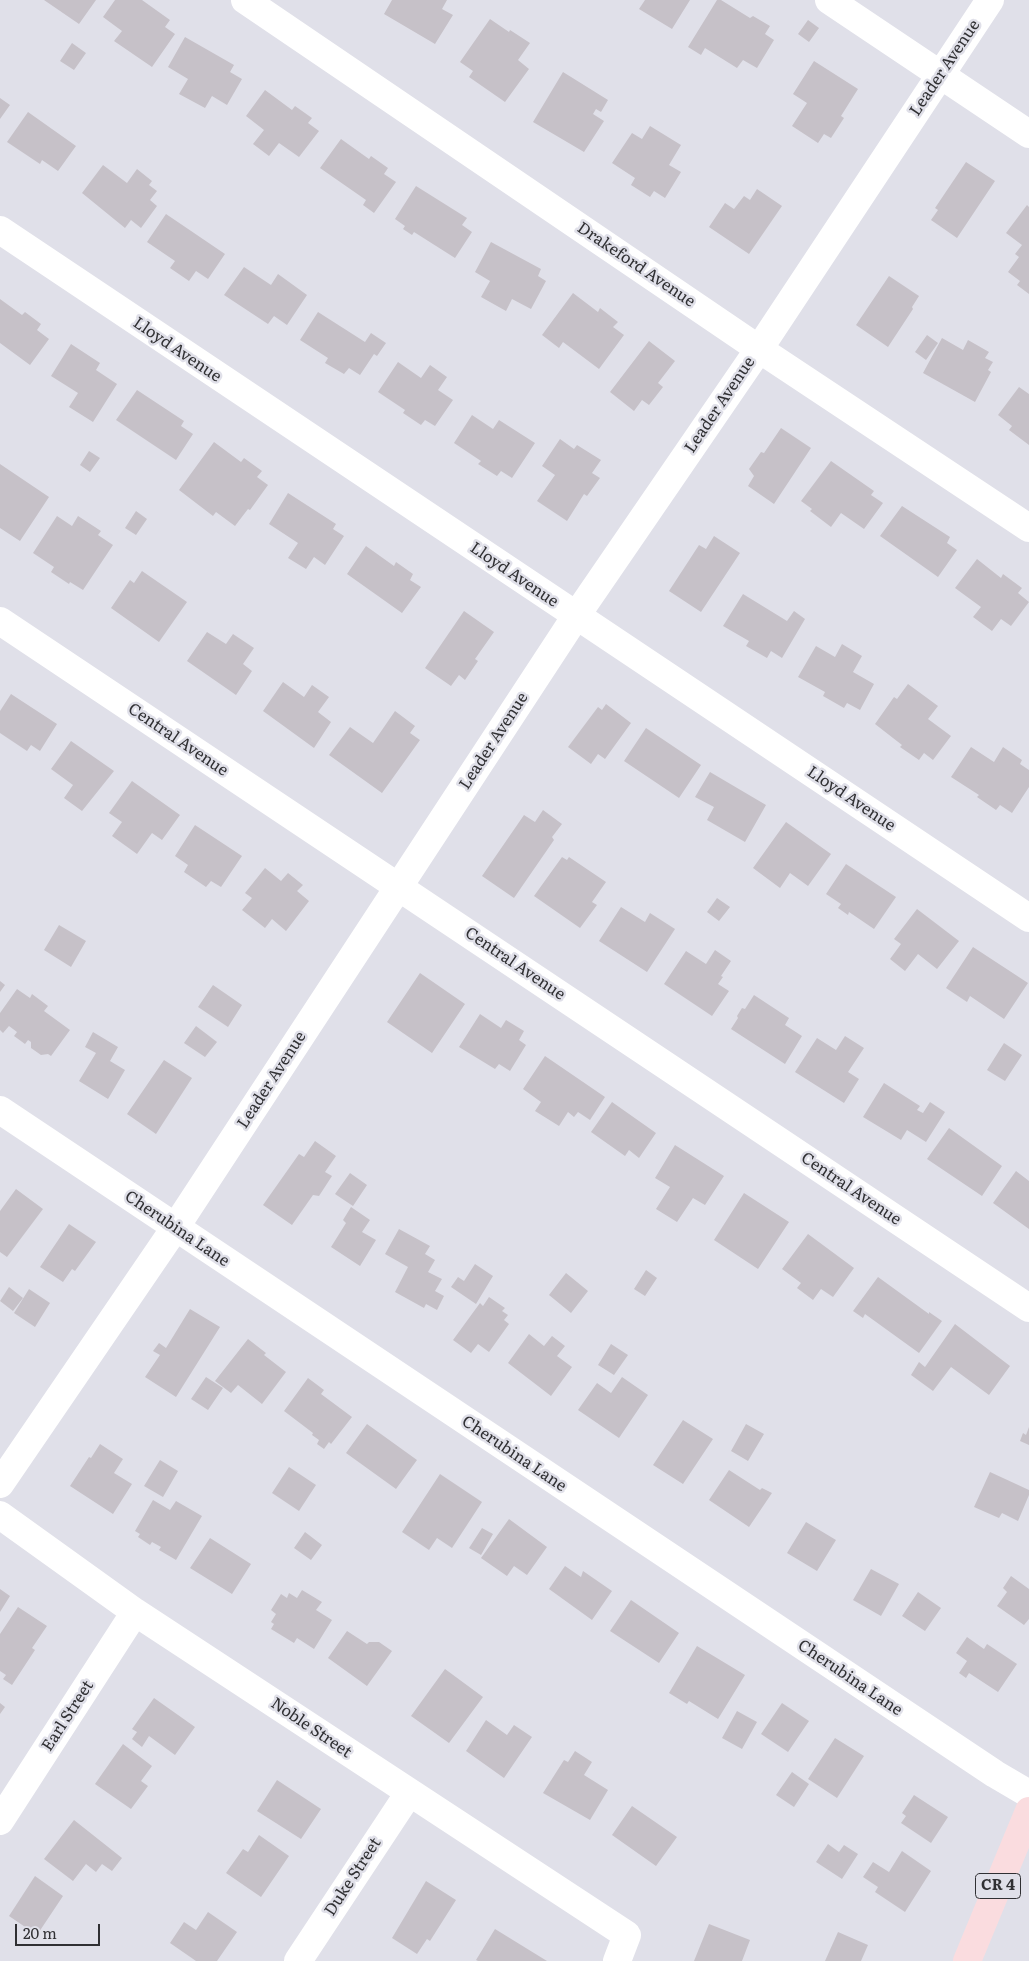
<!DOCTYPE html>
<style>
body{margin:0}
#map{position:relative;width:1029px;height:1961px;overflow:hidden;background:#e0e0e9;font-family:Literata,serif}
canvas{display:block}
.scale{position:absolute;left:15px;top:1924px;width:85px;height:22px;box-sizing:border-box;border:2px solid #303033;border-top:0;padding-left:6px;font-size:15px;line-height:18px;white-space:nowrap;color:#303033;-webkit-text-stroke:4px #e0e0e9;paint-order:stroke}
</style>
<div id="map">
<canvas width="1029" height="1961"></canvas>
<div class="scale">20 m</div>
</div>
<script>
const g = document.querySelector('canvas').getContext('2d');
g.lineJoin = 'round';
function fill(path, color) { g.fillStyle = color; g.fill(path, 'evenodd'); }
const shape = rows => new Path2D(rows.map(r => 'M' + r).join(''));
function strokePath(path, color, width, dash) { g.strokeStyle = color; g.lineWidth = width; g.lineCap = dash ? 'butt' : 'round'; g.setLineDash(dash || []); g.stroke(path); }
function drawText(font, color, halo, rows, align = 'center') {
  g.font = font + ' Literata,serif'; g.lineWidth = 5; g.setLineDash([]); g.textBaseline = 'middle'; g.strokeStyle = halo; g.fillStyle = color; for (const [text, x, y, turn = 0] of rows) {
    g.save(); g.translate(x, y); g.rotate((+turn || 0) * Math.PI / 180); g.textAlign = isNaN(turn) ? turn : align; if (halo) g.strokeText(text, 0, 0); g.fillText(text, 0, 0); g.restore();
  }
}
fill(shape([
 [44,0,96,0,79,24],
 [115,0,142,0,170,20,165,27,175,34,152,67,114,41,122,31,103,17],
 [392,0,447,0,442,9,453,15,435,44,384,14],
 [645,0,690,0,672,29,639,9],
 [717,0,721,0,750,18,753,16,770,26,765,34,774,40,757,68,743,60,737,68,705,48,701,55,688,47],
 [490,19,509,32,510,30,530,43,518,60,529,69,505,102,469,77,473,71,460,62],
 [808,20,819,28,809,42,798,34],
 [185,37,234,65,230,72,242,79,227,105,212,96,205,108,179,94,188,79,168,67],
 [72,43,86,53,74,70,60,61],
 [814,61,858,89,841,116,844,118,831,138,824,134,818,143,792,126,807,103,793,94],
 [563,72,608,100,601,112,596,109,593,114,604,121,584,152,533,122],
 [265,90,292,110,295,106,312,118,308,123,319,131,299,157,279,143,269,156,253,144,264,130,246,116],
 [0,98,10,105,0,119],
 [28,112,76,146,58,171,42,160,40,164,7,142],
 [650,126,681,145,669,165,681,172,665,198,654,191,650,197,631,185,635,178,612,163,632,133,642,139],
 [341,139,369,159,371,156,388,168,384,174,396,182,374,213,363,205,366,200,320,168],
 [966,162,995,181,957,238,931,220,938,210,935,208],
 [103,165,127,183,137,169,152,181,149,185,157,191,150,200,157,206,141,228,131,220,125,228,82,193],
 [416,186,467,218,462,225,472,232,455,258,414,232,412,235,403,229,405,226,395,219],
 [757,189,782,206,749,254,709,227,725,203,734,209,744,196,750,200],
 [1027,205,1029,207,1029,294,1017,285,1020,281,1008,272,1019,257,1015,254,1022,245,1006,233],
 [166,214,225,254,208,279,196,271,189,281,170,268,175,261,147,242],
 [491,242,541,269,538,276,546,281,531,309,512,299,506,311,481,297,490,281,475,272],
 [244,267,271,285,278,274,307,295,287,325,274,316,268,324,224,295],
 [889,276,919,296,912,307,913,309,888,347,856,325],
 [573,293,598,312,600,308,618,322,613,327,624,335,599,369,563,342,559,348,542,335],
 [0,299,22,315,25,312,41,324,37,330,49,339,30,365,0,343],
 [318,312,365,342,371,333,386,343,377,356,374,354,360,375,349,368,344,374,325,363,328,358,300,340],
 [927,335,938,343,926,360,915,352],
 [942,338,963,350,968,340,989,352,985,358,993,362,988,370,991,372,975,402,923,373],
 [649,341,675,361,658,383,663,387,649,405,642,400,634,411,610,392],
 [71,344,100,363,96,370,117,384,93,422,69,407,78,393,51,376],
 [398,362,421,378,430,365,447,377,438,390,453,400,435,426,425,420,421,425,403,413,405,410,378,392],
 [1019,387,1029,394,1029,445,1009,430,1012,426,998,415],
 [137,390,184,421,181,426,193,434,176,460,116,420],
 [472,415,493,429,499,420,535,443,512,478,501,471,497,476,478,464,481,461,454,443],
 [781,428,811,448,774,504,748,486,754,476,749,469,761,452,764,453],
 [560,439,574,449,577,445,601,460,592,473,600,478,587,496,584,494,567,521,537,501,555,475,542,466],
 [214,442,241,462,244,458,262,471,257,477,268,485,250,510,248,509,235,526,216,512,213,516,179,490],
 [89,451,100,458,90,472,80,465],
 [831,461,874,491,871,495,883,503,864,529,841,513,831,527,810,511,812,509,801,501],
 [0,464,49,497,20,541,0,528],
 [288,493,336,524,333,529,344,536,325,565,314,557,306,569,288,558,298,543,269,524],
 [902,506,950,537,947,543,957,550,938,577,880,536],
 [136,511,147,519,136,535,125,528],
 [57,516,72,526,78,516,101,531,98,535,113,545,83,590,70,582,69,584,51,572,54,567,33,553],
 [714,536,740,553,701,612,669,591,699,545,706,549],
 [366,546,394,566,396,562,413,574,410,580,421,587,402,613,347,574],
 [977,559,1001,578,1003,574,1022,588,1018,593,1029,602,1011,626,1001,619,992,631,973,617,981,607,955,588],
 [142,571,187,602,159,642,111,608,130,580,134,583],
 [743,594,787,621,794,611,805,619,782,658,771,651,767,658,746,646,749,641,723,626],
 [464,611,494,632,475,659,478,661,465,680,459,675,451,686,425,668],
 [207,632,226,644,233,634,254,648,243,664,252,671,236,695,187,661],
 [842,644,862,656,853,672,874,684,860,710,847,703,844,708,823,696,825,692,798,677,816,646,835,657],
 [283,682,304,697,312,685,329,697,318,712,331,722,314,748,263,711],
 [908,684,938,706,928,719,951,736,933,760,924,753,919,760,900,747,902,745,875,724,894,697,897,699],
 [11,694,57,724,40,751,31,745,27,751,0,733,0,711],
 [606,704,631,723,605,759,598,754,591,764,568,747,598,707,602,710],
 [395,711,415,726,410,733,420,740,382,793,329,755,350,727,373,743],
 [646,728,701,765,679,798,624,761],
 [71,741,114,771,82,811,64,798,73,785,51,769],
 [971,747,994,762,1003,747,1022,760,1020,764,1029,770,1029,787,1012,813,1000,805,996,810,977,797,979,795,951,777],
 [710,772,766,805,745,842,707,820,714,807,695,797],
 [132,781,180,815,162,840,152,833,137,854,112,836,122,822,109,813],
 [543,810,562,824,552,837,554,840,514,898,482,876,524,815,535,822],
 [786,822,831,854,808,886,790,873,780,888,753,868],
 [195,825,242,856,221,887,211,881,206,887,184,872,188,865,175,856],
 [562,857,567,860,569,857,606,882,592,902,597,905,580,928,534,896],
 [846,864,896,897,874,929,849,912,848,915,838,908,841,904,826,894],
 [265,868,281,881,288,873,303,885,297,891,309,901,286,931,272,919,265,928,242,910,252,898,245,893],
 [717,898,730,907,719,921,707,912],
 [621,907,645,922,650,913,675,929,647,972,599,941],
 [917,909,959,941,937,969,918,954,905,971,890,959,901,944,894,939],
 [59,925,86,941,71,967,44,950],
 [973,947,1028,983,1004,1019,970,996,967,1002,946,988],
 [715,950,731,961,721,976,723,977,718,984,729,991,712,1016,664,984,686,951,706,964],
 [420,973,465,1004,432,1053,387,1022],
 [0,981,5,985,0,992],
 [213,985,242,1005,228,1027,198,1007],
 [17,989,30,998,32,994,48,1006,44,1011,70,1030,51,1056,48,1054,41,1055,31,1048,31,1042,28,1040,25,1044,14,1036,17,1032,9,1026,3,1033,0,1030,0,1013],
 [754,995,789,1018,785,1025,802,1036,785,1064,731,1029,738,1018,737,1016,742,1008,745,1009],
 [480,1014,501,1028,506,1020,524,1031,519,1040,526,1045,510,1071,499,1064,495,1069,459,1047],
 [196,1026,217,1042,205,1057,184,1043],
 [93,1032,118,1047,110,1061,125,1070,108,1099,79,1081,96,1053,85,1047],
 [845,1036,864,1048,848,1072,859,1079,844,1103,795,1072,817,1038,836,1050],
 [1004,1043,1022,1055,1005,1081,987,1070],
 [545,1056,605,1097,590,1120,578,1112,574,1117,568,1112,559,1126,535,1111,541,1102,523,1089],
 [164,1060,192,1078,156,1134,127,1114],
 [884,1083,920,1106,917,1110,923,1113,930,1102,945,1112,926,1142,907,1130,901,1140,863,1117],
 [612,1102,656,1133,639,1158,629,1150,625,1156,591,1132],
 [949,1128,1002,1166,982,1196,927,1159],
 [315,1141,336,1156,325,1172,332,1176,319,1196,313,1195,292,1225,263,1205,299,1154,304,1157],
 [675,1145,724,1176,705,1205,693,1198,677,1222,656,1209,670,1187,655,1178],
 [1016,1171,1029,1181,1029,1229,993,1203],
 [350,1173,367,1185,353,1206,335,1194],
 [16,1189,43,1209,7,1257,0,1252,0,1211],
 [744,1193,789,1222,758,1269,714,1240],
 [351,1207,370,1220,362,1232,376,1240,360,1266,331,1247,346,1223,343,1220],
 [69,1224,96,1242,75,1271,72,1269,63,1282,40,1267],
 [399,1229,430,1246,425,1254,435,1260,428,1272,442,1279,435,1291,444,1296,437,1310,426,1304,424,1308,395,1292,408,1267,385,1254],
 [808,1234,854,1268,833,1297,821,1289,813,1300,797,1288,801,1283,782,1269],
 [475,1264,493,1276,476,1304,451,1287,458,1277,464,1281],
 [646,1270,657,1278,645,1296,634,1289],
 [566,1273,588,1291,571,1313,549,1295],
 [878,1277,929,1314,929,1312,942,1321,919,1353,865,1314,863,1318,853,1311],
 [9,1287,23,1298,13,1311,0,1301],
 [29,1289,50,1303,35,1327,14,1313],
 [489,1297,505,1308,502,1311,508,1315,504,1320,509,1324,489,1352,478,1344,471,1353,453,1340,480,1303,483,1306],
 [190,1309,220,1327,176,1397,145,1377,160,1355,153,1351,159,1343,166,1348],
 [955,1324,1010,1366,989,1395,951,1367,933,1391,911,1375,919,1362,925,1367],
 [529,1334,544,1346,552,1336,565,1346,557,1356,572,1367,551,1396,508,1363],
 [248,1339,266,1353,264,1355,286,1372,262,1404,238,1385,231,1393,215,1381],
 [611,1344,628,1355,614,1375,598,1365],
 [206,1377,223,1388,208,1410,191,1399],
 [622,1377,648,1395,619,1438,578,1410,597,1383,611,1393],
 [308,1378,324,1390,321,1394,352,1417,331,1444,329,1442,324,1449,317,1444,319,1440,312,1435,313,1433,284,1411],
 [683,1420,713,1439,683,1484,653,1465],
 [367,1424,417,1460,396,1489,346,1453],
 [746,1424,764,1434,748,1461,731,1451],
 [1029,1427,1029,1445,1020,1441,1023,1433,1026,1435],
 [100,1444,123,1459,114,1473,132,1484,113,1514,70,1486,89,1457,91,1458],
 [160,1460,178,1471,163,1497,144,1486],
 [289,1467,316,1485,299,1511,272,1493],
 [729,1470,760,1490,762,1488,772,1493,749,1527,709,1500],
 [990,1472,1029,1490,1029,1495,1018,1521,1002,1513,999,1518,974,1507],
 [440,1474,482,1502,452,1548,437,1538,429,1550,402,1532],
 [153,1500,170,1510,176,1501,202,1516,176,1560,159,1550,161,1547,152,1542,150,1545,138,1537,140,1534,135,1531],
 [509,1519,547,1547,527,1575,514,1566,507,1576,481,1558],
 [806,1522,836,1540,817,1571,787,1553],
 [482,1528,493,1534,481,1555,469,1548],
 [305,1532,322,1545,311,1560,294,1548],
 [210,1538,251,1564,232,1594,190,1568],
 [565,1566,581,1577,583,1571,612,1591,592,1620,549,1589],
 [871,1569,899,1584,881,1616,853,1600],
 [1011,1576,1029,1589,1029,1619,1024,1625,997,1606,1007,1592,1003,1588],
 [0,1589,10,1596,0,1612],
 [302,1590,322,1602,316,1610,332,1620,314,1649,297,1638,294,1643,271,1629,274,1624,271,1622,276,1614,271,1610,281,1594,287,1598,289,1593,297,1598],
 [918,1592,941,1608,925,1631,902,1616],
 [631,1600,679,1633,659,1663,610,1631],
 [18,1607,47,1626,32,1648,35,1650,12,1685,3,1679,6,1675,0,1671,0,1634],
 [347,1631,367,1644,369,1642,379,1642,392,1651,367,1686,328,1658],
 [967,1637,984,1649,987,1644,1017,1664,998,1692,969,1673,966,1678,959,1673,967,1661,956,1653],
 [697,1646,745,1675,718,1719,689,1701,687,1704,669,1693],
 [445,1669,483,1697,449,1743,411,1716],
 [154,1698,195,1727,175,1755,149,1736,142,1747,132,1739,137,1732,132,1729],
 [0,1703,5,1707,0,1714],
 [782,1703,809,1721,788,1752,761,1734],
 [737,1711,757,1722,742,1749,722,1738],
 [486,1720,507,1735,514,1725,532,1737,504,1778,466,1751],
 [835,1738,864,1756,837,1798,808,1779],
 [123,1744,152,1766,141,1781,148,1786,131,1809,95,1784],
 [575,1751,592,1762,584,1775,608,1790,590,1820,543,1793,564,1760,568,1762],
 [792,1772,809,1784,794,1807,776,1795],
 [277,1780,321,1809,301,1839,257,1811],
 [914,1795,948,1817,931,1843,901,1823,906,1816,902,1813],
 [632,1806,677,1837,656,1866,612,1835],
 [74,1820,122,1858,112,1871,102,1864,96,1872,86,1864,73,1881,44,1859],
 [259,1835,289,1856,261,1897,226,1873,243,1849,248,1852],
 [828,1844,839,1852,844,1845,858,1854,842,1879,816,1862],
 [902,1851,931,1871,905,1912,875,1892,878,1887,863,1877,873,1862,889,1872],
 [35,1876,63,1896,37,1935,9,1916],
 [426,1881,456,1900,430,1941,427,1939,417,1954,392,1938],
 [208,1912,237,1932,217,1961,196,1961,170,1943,184,1922,196,1930],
 [709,1924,750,1940,742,1961,694,1961],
 [495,1929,547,1961,478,1961,476,1960],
 [838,1932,868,1945,861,1961,825,1961]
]), '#c6c1c8');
strokePath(shape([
 [245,0,759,349,1029,528],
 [829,0,1029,134],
 [0,230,1029,918],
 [0,621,1029,1308],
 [0,1110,995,1774,1029,1794],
 [0,1484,175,1228,576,616,759,349,990,0],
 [0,1515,135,1612,627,1935,617,1961],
 [0,1821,135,1612],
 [298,1961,409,1793]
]), '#fff', 28);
strokePath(shape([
 [967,1961,1029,1811]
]), '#fadcdf', 28);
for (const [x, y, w] of [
 [998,1886,45]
]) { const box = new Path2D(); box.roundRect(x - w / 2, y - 12.5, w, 25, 4); g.fillStyle = '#e0e0e9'; g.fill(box); strokePath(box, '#303033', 1); }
drawText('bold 15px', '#303033', null, [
 ["CR 4",998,1886]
]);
drawText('16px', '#303033', '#e0e0e9', [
 ["Leader Avenue",945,68,-56],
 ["Drakeford Avenue",636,265,34],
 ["Lloyd Avenue",177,350,34],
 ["Leader Avenue",720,405,-56],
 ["Lloyd Avenue",514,575,34],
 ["Central Avenue",178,740,34],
 ["Leader Avenue",494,741,-57],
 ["Lloyd Avenue",851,799,34],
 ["Central Avenue",515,964,34],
 ["Leader Avenue",272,1080,-57],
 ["Central Avenue",851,1189,34],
 ["Cherubina Lane",177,1229,34],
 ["Cherubina Lane",514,1454,34],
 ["Cherubina Lane",850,1678,34],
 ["Earl Street",68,1716,-57],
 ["Noble Street",311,1728,34],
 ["Duke Street",353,1877,-57]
]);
</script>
